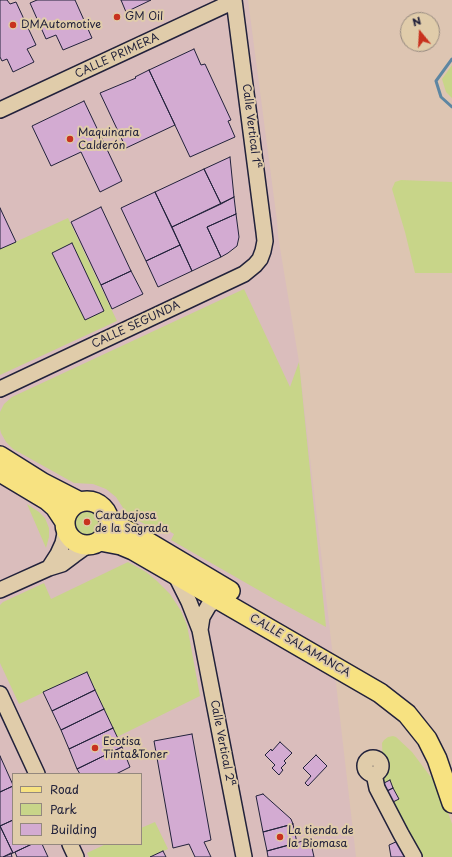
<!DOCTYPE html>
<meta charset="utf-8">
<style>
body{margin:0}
#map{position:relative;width:452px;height:857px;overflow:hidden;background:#ddc5b2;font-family:"Playpen Sans",sans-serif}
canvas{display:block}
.legend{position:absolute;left:12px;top:773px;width:130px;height:72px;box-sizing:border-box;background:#e0ccaa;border:1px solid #94887e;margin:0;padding:5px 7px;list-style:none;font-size:12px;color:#22223b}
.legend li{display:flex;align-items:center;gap:8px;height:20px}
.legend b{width:20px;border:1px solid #94887e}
.north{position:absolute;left:400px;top:12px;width:40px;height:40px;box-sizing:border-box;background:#e0ccaa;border:1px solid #94887e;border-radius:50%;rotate:342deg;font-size:11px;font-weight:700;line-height:16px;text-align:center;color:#22223b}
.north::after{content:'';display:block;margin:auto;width:14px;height:18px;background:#c8321e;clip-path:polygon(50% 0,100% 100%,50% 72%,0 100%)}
</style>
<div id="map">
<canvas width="452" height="857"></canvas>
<ul class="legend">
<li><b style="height:5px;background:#f7e281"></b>Road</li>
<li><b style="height:11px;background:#c8d589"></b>Park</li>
<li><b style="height:11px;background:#d3abd2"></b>Building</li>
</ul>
<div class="north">N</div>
</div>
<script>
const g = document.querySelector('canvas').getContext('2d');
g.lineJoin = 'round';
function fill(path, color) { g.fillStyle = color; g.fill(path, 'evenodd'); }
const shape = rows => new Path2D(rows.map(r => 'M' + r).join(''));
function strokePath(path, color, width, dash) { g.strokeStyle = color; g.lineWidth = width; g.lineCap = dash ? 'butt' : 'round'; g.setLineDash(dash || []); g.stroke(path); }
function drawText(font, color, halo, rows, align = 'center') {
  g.font = font + ' "Playpen Sans",sans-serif'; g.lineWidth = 4; g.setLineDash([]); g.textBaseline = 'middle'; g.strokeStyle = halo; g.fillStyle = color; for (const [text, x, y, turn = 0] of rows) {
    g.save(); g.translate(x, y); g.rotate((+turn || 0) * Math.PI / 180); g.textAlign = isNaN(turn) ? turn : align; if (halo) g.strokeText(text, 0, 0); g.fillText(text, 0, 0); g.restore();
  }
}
fill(shape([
 [0,0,248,0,277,221,278,236,299,362,356,857,0,857],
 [13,774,141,774,141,844,13,844]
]), '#dabdbc');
fill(shape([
 [452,65,452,98,446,92,442,79],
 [401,180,452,182,452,273,415,273,405,232,392,189,395,182],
 [68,218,117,321,0,375,0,249],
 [244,289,290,387,299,362,326,627,274,599,171,540,174,534,162,527,155,530,127,514,116,497,106,489,93,484,74,483,13,449,6,442,1,433,0,429,0,412,4,404,12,397],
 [27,504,39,512,45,518,49,528,49,537,46,548],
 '74 523a13 13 0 1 1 26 0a13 13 0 1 1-26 0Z',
 [128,562,146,572,157,581,170,594,181,611,187,625,200,696,117,737,87,672,19,704,0,663,0,605,3,602,44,583,51,599],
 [393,736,396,737,412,752,430,776,435,775,452,824,452,857,420,857,387,791,393,788,390,781,384,783,382,743,384,740,388,737],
 [155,822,168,849,150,857,89,857,87,853,106,844,141,844,141,828]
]), '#c8d589');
strokePath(shape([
 [452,59,436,81,441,97,452,107]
]), '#5d86a2', 3);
const building = shape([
 [0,0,7,0,10,4,16,2,36,45,27,49,34,62,13,72,7,59,2,61,0,57,0,0],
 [37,0,75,0,92,38,63,50,56,35,46,39,30,3,37,0],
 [121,0,151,0,126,12,121,0],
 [194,49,201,65,205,64,231,120,228,121,235,137,190,157,149,70,194,49],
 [149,70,175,125,126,148,100,93,136,78,135,77,149,70],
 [84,101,122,181,100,192,81,152,51,166,32,126,84,101],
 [230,157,234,197,221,204,204,169,230,157],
 [204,169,221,204,172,227,155,192,204,169],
 [155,192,180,245,146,261,121,208,155,192],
 [234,197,236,214,207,227,221,257,192,271,172,227,234,197],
 [101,207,131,271,101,285,71,222,101,207],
 [0,208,16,242,0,249,0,208],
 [236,214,239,237,237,246,228,253,221,257,207,227,236,214],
 [72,243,104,311,85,320,52,253,72,243],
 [180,245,192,271,158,287,146,261,180,245],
 [131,271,143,294,112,309,101,285,131,271],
 [87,672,95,690,52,711,43,692,87,672],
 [95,690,104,709,61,730,52,711,95,690],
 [104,709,113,728,69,749,61,730,104,709],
 [113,728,122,747,77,769,69,749,113,728],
 [192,734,211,840,204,842,211,857,195,857,189,844,173,848,154,741,192,734],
 [280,742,292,753,284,761,286,763,281,768,283,770,279,775,272,768,275,765,265,755,271,749,272,751,280,742],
 [122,747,130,767,116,774,80,774,77,769,122,747],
 [316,755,327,766,308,786,305,783,311,776,303,768,316,755],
 [0,756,13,785,13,786,0,792,0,756],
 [390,780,393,788,387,791,384,783,390,780],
 [13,786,13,820,0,826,0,792,13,786],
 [393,788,399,799,393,802,387,791,393,788],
 [263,794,291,819,293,824,263,832,256,796,263,794],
 [13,820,13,844,32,844,13,853,0,826,13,820],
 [293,824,297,843,267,851,263,832,293,824],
 [0,826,13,853,3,857,0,857,0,826],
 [310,839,314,857,268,857,267,851,310,839],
 [398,841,407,857,391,857,389,845,398,841],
 [32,844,42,844,48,857,17,857,15,852,32,844],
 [163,851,166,857,150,857,163,851],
 [11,853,12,857,3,857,11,853]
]);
fill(building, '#d3abd2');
strokePath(building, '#22223b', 1);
const minor = shape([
 [0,110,234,1],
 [0,389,244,274,255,265,260,259,263,251,265,241,264,232,234,0],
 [49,568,58,554,63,543,66,529],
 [175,574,189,602,200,630,244,857],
 [0,590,49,568,62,564,74,555,88,545],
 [200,630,202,617,209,605,218,599],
 [0,694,37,774],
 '365 766a8 8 0 1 1 16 0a8 8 0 1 1-16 0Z',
 [374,774,377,788,401,834,414,857],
 [70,844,76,857]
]);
const major = shape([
 [0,456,43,483,80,502],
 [0,472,47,500,55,507,65,522],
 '65 523a22 22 0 1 1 44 0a22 22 0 1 1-44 0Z',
 [109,519,122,528,141,538,230,591],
 [100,541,121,545,133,550,380,693,407,714,427,739,437,759,452,803]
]);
strokePath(minor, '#22223b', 18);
strokePath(major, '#22223b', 22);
strokePath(minor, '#e0ccaa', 15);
strokePath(major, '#f7e281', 19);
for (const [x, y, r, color] of [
 [117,17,4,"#c8321e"],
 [13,25,4,"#c8321e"],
 [70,139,4,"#c8321e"],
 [87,522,4,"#c8321e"],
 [95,748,4,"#c8321e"],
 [280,837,4,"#c8321e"]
]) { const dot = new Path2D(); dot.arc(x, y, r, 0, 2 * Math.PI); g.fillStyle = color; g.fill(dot); strokePath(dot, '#e0ccaa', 1.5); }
drawText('11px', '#22223b', '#e0ccaa', [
 ["GM Oil",125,17],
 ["DMAutomotive",21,25],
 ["Maquinaria",78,133],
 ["Calderón",78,146],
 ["Carabajosa",95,516],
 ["de la Sagrada",95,529],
 ["Ecotisa",103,742],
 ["Tinta&Toner",103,755],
 ["La tienda de",288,831],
 ["la Biomasa",288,844]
], 'left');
drawText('11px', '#22223b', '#e0ccaa', [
 ["CALLE PRIMERA",117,56,-25],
 ["Calle Vertical 1ª",251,126,83],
 ["CALLE SEGUNDA",136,325,-25],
 ["CALLE SALAMANCA",300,646,30],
 ["Calle Vertical 2ª",222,743,79]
]);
</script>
